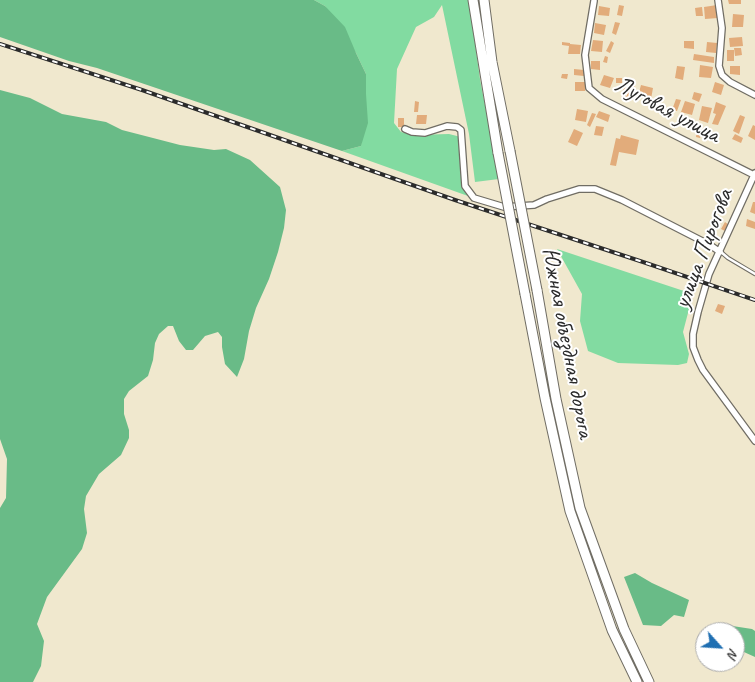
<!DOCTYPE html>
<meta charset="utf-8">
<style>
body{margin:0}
#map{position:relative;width:755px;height:682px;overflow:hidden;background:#f0e8ce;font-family:Caveat,sans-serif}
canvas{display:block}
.north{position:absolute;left:695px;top:622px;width:50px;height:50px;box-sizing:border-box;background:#fff;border:1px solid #aaa;border-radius:50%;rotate:116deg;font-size:14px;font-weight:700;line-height:20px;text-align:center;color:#2b2b2b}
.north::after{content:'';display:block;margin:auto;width:18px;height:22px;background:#1f6fb2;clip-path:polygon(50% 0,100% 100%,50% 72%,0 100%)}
</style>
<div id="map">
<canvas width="755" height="682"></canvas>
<div class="north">N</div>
</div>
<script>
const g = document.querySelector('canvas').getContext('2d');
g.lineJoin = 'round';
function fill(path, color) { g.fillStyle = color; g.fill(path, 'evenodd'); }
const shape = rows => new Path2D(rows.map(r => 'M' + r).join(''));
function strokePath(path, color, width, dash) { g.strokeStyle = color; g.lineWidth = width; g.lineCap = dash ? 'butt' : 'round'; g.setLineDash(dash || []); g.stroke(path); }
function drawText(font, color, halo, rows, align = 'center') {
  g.font = font + ' Caveat,sans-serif'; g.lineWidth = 4; g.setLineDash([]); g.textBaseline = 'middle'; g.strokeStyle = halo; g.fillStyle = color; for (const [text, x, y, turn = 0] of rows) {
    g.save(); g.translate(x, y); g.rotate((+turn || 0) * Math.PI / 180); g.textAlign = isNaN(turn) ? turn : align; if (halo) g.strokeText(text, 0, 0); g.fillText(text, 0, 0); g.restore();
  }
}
fill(shape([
 [314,0,469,0,480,79,499,179,475,182,469,134,442,5,434,17,416,27,397,69,394,123,401,132,414,135,449,134,461,137,462,173,468,196,342,151,361,146,366,94,366,74,356,53,325,6],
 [557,249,693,294,683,332,689,354,687,363,678,365,618,363,588,351,580,321,582,294]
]), '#82dba1');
fill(shape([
 [0,0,314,0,325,6,345,27,356,53,366,74,366,94,368,123,361,146,342,151,162,90,97,68,69,61,0,37],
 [0,90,30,98,62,114,106,122,122,130,153,138,180,145,214,150,226,149,250,160,280,187,286,210,284,228,278,252,269,279,256,308,249,331,244,359,237,377,225,364,222,347,222,337,218,332,205,336,193,350,186,350,179,341,173,326,168,326,159,334,155,343,153,360,148,376,129,391,124,399,124,414,129,430,129,438,121,455,99,474,86,496,84,509,87,533,82,549,47,597,37,624,44,641,41,666,33,682,0,682,0,508,6,498,7,459,0,439],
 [635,573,652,583,689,600,684,617,674,615,661,626,643,625,624,577],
 [726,625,752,629,755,631,755,657,735,648,735,632,721,632,721,630]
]), '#69bb87');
fill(shape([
 [728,0,741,0,741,4,729,4],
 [619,5,624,6,622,16,617,15],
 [717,5,718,18,705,19,704,7],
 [599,6,610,8,609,16,598,15],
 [702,7,703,16,696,16,695,8],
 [733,14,744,15,743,27,732,27],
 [615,22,620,23,616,35,612,33],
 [595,23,606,25,604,35,594,33],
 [742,37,743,46,730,47,729,38],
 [593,40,603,41,602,52,591,51],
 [611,41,614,43,610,53,606,51],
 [684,41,694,41,694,49,684,48],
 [562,42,570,43,570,44,581,45,580,54,568,54,569,46,562,45],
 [707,42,717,43,716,53,706,52],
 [734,48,741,48,742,55,735,56],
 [727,50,734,50,734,61,727,61],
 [694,54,714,57,714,63,693,60],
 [605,56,608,57,607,63,603,62],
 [591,61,600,61,600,70,591,69],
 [700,65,713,67,711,78,699,77],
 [677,66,685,67,683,80,675,78],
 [730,66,740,66,740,75,730,74],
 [574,69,584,70,584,76,574,75],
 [562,74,568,74,567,79,561,78],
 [604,75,614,78,610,88,600,85],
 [616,78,622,78,622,83,616,83],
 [575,82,586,82,585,91,575,91],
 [715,82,724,85,721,95,712,92],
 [630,85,635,86,632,99,626,98],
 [641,85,653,88,651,99,638,96],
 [624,87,628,88,625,98,622,97],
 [694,92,702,94,699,102,692,99],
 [676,99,681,100,677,111,672,110],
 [415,101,419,102,418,112,414,112],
 [685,101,695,104,692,115,681,112],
 [716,102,726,106,718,125,712,124,716,114,713,113],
 [702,106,712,108,708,123,699,120],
 [577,109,588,111,586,122,575,120],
 [599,111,610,115,608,122,596,117],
 [592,113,596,114,590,127,587,125],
 [417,115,427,115,426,124,416,124],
 [740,115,745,117,739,134,733,131],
 [398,118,404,118,404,127,398,127],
 [753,125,755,126,755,140,748,136],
 [596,126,604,127,602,136,594,135],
 [574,129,583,133,577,146,568,142],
 [697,130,702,131,700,138,696,137],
 [704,130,715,133,713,141,702,138],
 [735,134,743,138,741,143,732,139],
 [621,135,639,140,636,155,619,152,616,166,610,165,616,138,620,139],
 [753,202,755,202,755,214,750,212],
 [747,219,755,222,755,229,746,226],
 [725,222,729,225,725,231,721,229],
 [718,304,725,306,722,314,715,311]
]), '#e2ac7b');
const service = shape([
 [721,252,728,258,755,274]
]);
const minor = shape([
 [718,0,722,28,719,66,722,75,730,82,755,95],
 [594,1,585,55,589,88,602,99,754,175],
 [405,129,412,132,425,133,447,126,457,127,461,130,465,186,474,198,504,207,534,205,547,199,579,189,595,189,622,200,710,245,720,252],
 [755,173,709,274,698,312,693,334,693,347,698,360,703,370,755,441]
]);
const primary = shape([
 [473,0,498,153],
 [484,0,492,62,510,151],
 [537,290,556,399,580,508,624,629,649,682],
 [525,294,545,398,570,511,612,630,637,682]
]);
strokePath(service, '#706d64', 4.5);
strokePath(minor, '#706d64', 8);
strokePath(primary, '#706d64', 11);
strokePath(service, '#fff', 2.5);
strokePath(minor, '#fff', 5.5);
strokePath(primary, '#fff', 9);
const rail = shape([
 [0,44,142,90,455,200,643,262,755,300]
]);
strokePath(rail, '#2b2b2b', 4);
strokePath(rail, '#fff', 2, [5.5]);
const primaryBridge = shape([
 [510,151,537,290],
 [498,153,525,294]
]);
strokePath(primaryBridge, '#706d64', 11, []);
strokePath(primaryBridge, '#fff', 9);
drawText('24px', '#2b2b2b', '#fff', [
 ["Луговая улица",667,110,28],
 ["улица Пирогова",704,249,-69],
 ["Южная объездная дорога",567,343,79]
]);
</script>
